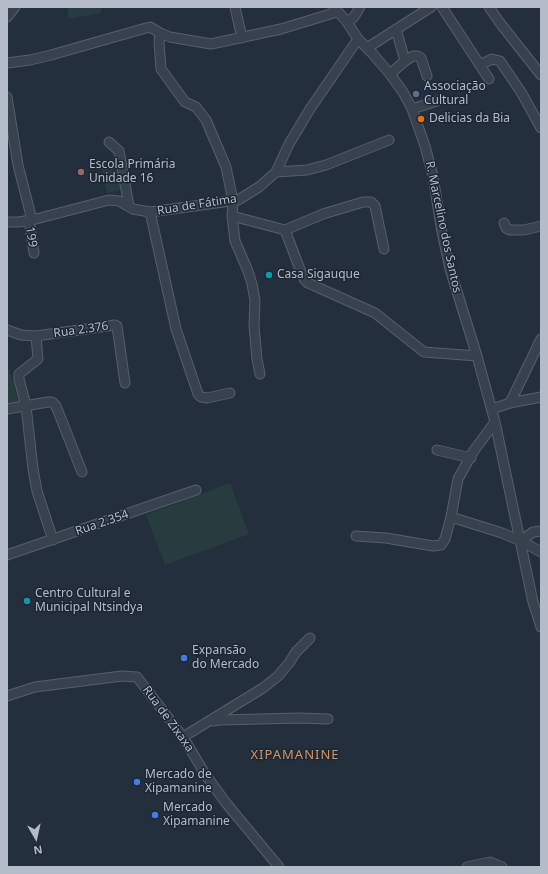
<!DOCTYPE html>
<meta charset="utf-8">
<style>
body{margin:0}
#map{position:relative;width:548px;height:874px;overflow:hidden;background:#242f3e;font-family:"Noto Sans",sans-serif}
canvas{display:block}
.frame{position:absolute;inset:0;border:8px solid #b4bcc9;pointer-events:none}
.north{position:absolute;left:16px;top:818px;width:40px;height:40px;-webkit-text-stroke:3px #1d2633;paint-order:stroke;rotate:171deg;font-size:11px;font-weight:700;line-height:16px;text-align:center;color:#b4bcc9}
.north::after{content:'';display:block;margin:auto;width:14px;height:18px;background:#b4bcc9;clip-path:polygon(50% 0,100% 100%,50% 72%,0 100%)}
</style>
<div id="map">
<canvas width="548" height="874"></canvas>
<div class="frame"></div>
<div class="north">N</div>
</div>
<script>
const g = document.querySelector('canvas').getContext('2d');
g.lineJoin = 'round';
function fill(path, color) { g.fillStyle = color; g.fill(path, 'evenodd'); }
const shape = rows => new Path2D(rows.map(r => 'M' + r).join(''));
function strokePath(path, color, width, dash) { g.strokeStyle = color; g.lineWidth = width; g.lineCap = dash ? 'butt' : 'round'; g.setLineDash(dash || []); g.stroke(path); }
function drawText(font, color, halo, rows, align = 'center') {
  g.font = font + ' "Noto Sans",sans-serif'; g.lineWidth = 3; g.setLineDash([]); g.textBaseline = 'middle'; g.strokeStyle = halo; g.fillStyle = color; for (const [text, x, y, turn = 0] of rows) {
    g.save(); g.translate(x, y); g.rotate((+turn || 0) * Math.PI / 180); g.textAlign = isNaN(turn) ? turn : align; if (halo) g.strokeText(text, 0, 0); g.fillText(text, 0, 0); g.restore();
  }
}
fill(shape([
 [67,7,101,7,101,13,69,19],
 [119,162,124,189,107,193,101,165],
 [7,369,9,369,20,406,7,409],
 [230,483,249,534,165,565,146,515]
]), '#263c3f');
const street = shape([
 [235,7,242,38],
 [334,7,347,22,358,39,372,53,390,74,403,92,412,109,425,146,433,176,441,227,450,269,477,356,495,422,533,602,541,627],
 [442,7,489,79],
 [489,7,500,23,541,75],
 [7,17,15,7],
 [347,22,354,17,360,7],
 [396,29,405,61],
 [160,33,159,42,161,69,185,102,196,107,206,120,226,167,233,201,232,216,235,241,248,271,252,284,255,300,254,326,257,359,260,374],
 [367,48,431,7],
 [7,63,30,60,51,55,146,28,150,27,160,33,170,37,211,44,281,29,337,12],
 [480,65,492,59,500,61,521,92,541,128],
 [390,74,405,61,413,56,418,56,421,58,427,76],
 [7,97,18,165,32,220],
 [412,109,437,101],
 [109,142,119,151,120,156,129,206],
 [276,172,307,170,326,165,389,140],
 [150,212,176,329,198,394,201,397,207,398,230,393],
 [232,216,285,230],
 [29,220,34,253],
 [7,222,18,222,32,220,109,200,119,201,133,209,150,212,238,200,259,187,276,172,289,144,310,109,358,39],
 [504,223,506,228,510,230,524,230,541,226],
 [285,230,301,272,304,279,308,283,375,313,424,352,477,356],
 [285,230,323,214,363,202,371,202,375,206,384,249],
 [7,330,21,335,36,336,115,325,117,326,125,383],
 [36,336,38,359,19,374,19,379,26,406,33,469,37,491,53,540],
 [510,403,541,339],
 [7,409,48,402,52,402,56,406,82,472],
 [492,409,510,403,541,397],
 [437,450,471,458],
 [451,517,502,533,521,541,541,552],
 [356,536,386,538,433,546,441,545,445,539,451,517,458,479,473,452,495,422],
 [521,541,533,532,541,531],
 [7,555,196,490],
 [7,696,35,687,122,676,137,677,183,737,205,774,226,803,279,867],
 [213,721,220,720,300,718,328,719],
 [183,737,263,688,278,676,289,663,296,652,310,638],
 [467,867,490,862,502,867]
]);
strokePath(street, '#565f6c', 11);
strokePath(street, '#38414e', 9);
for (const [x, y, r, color] of [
 [416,94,4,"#5c6f8a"],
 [421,119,4,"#e8710a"],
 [81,172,4,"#8d6e63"],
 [269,275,4,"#0f9aa8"],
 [27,601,4,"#0f9aa8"],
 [184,658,4,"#3f7fe0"],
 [137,782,4,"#3f7fe0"],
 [155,815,4,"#3f7fe0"]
]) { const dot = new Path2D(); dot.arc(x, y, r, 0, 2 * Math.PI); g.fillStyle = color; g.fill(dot); strokePath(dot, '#1d2633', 1.5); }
drawText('12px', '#b4bcc9', '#1d2633', [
 ["Associação",424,87],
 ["Cultural",424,101],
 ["Delicias da Bia",429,119],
 ["Escola Primária",89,165],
 ["Unidade 16",89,179],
 ["Casa Sigauque",277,275],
 ["Centro Cultural e",35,594],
 ["Municipal Ntsindya",35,608],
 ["Expansão",192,651],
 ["do Mercado",192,665],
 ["Mercado de",145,775],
 ["Xipamanine",145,789],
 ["Mercado",163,808],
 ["Xipamanine",163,822]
], 'left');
drawText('12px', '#b4bcc9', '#1d2633', [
 ["Rua de Fátima",197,205,-9],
 ["R. Marcelino dos Santos",443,227,78],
 ["199",31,237,81],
 ["Rua 2.376",81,330,-8],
 ["Rua 2.354",102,523,-19],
 ["Rua de Zixaxa",168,719,54]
]);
g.letterSpacing = '1px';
drawText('13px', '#d59563', '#1d2633', [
 ["XIPAMANINE",295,755]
]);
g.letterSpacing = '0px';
</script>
